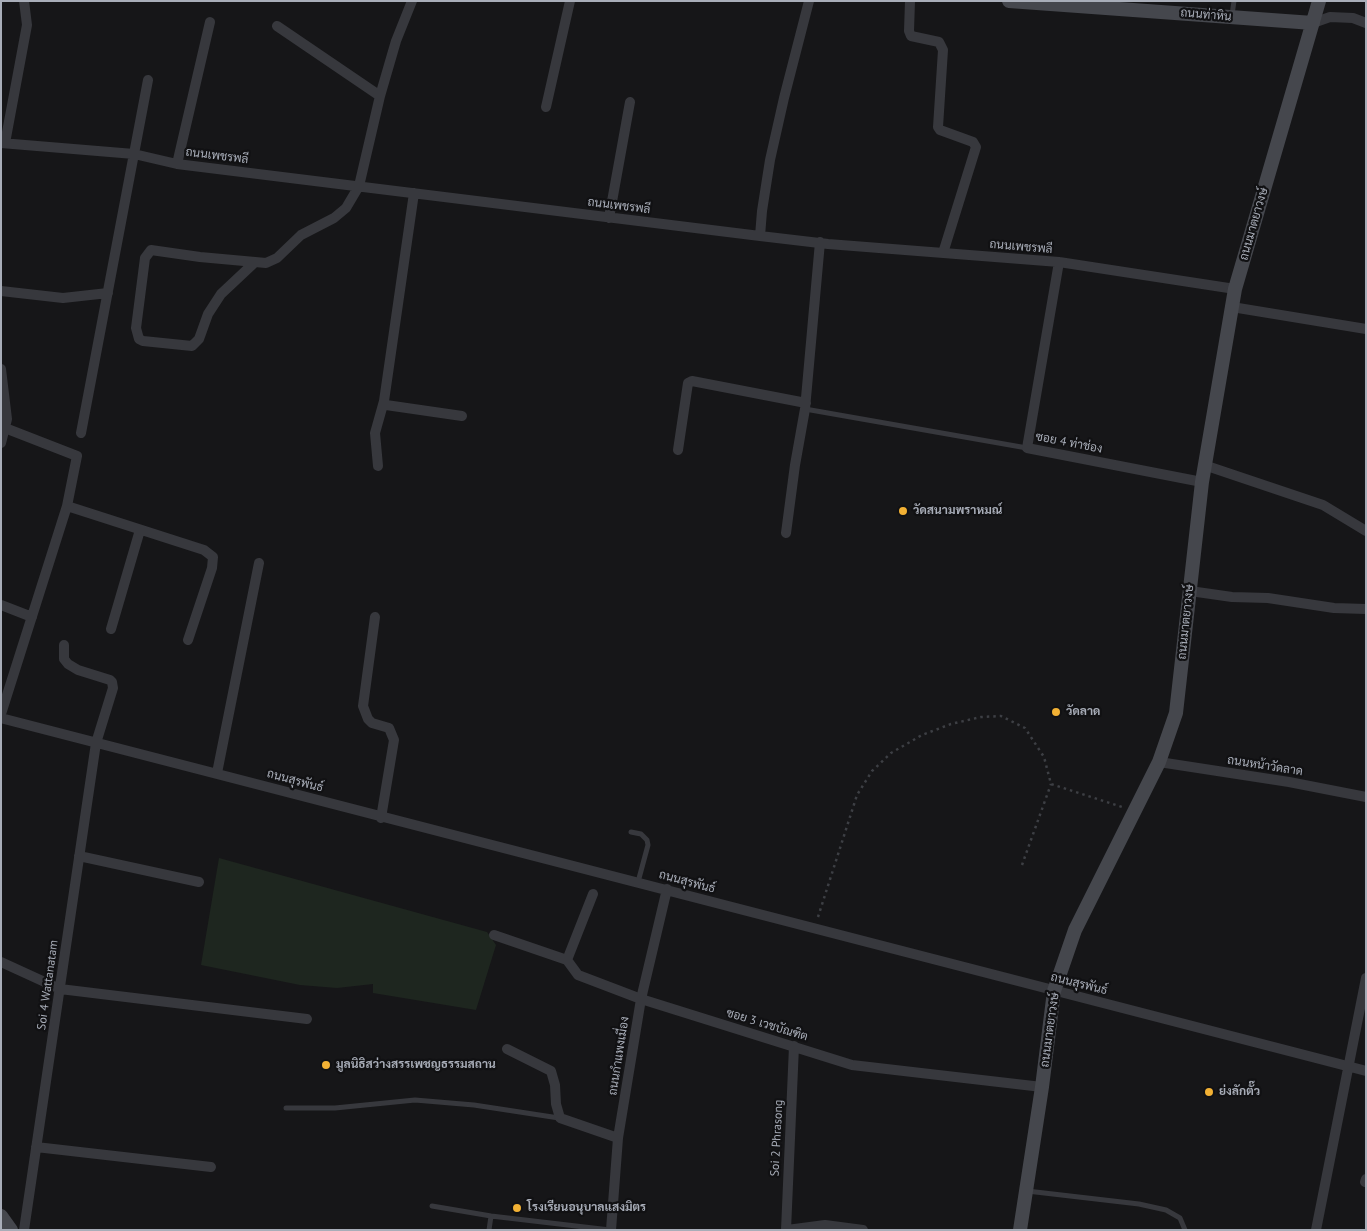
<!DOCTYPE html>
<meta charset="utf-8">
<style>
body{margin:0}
#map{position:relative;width:1367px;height:1231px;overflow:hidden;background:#161618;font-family:"PT Sans",sans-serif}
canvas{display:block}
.frame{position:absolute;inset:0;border:2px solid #a8adb8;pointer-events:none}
</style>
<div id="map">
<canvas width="1367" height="1231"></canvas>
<div class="frame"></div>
</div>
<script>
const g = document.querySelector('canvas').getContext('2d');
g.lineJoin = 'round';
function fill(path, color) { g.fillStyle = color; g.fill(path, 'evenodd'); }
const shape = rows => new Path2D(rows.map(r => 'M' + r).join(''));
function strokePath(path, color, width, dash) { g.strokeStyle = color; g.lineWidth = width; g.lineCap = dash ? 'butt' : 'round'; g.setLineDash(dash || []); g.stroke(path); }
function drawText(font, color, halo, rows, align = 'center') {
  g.font = font + ' "PT Sans",Sarabun,sans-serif'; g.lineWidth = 4.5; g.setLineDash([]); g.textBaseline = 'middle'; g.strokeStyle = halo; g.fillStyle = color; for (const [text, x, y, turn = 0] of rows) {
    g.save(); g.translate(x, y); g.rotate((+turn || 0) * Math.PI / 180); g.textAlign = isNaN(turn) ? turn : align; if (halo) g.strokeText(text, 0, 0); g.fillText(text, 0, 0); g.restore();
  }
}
fill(shape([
 [219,858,487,932,496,945,476,1010,373,993,373,984,337,988,300,985,201,965]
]), '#1e261f');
strokePath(shape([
 [1022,865,1051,784],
 [818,917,857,795,872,771,891,753,922,735,951,724,981,717,1001,716,1025,728,1044,757,1051,784,1122,807]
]), '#3d3f44', 2.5, [2.5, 4]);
strokePath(shape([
 [1232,15,1234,1],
 [805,409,1027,448],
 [631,832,641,834,647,840,648,845,638,882],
 [286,1108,335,1108,415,1100,474,1105,559,1118],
 [1027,1191,1139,1204,1166,1210,1180,1218,1185,1230],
 [432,1206,491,1216,610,1230],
 [489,1230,491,1216]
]), '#37383d', 5);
strokePath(shape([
 [910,1,909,31,911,36,939,42,943,50,938,127,940,130,973,142,976,147,943,253],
 [1313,23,1330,17,1353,18,1366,23],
 [277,26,380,96],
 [546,107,570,1],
 [1,143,134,154,177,164,760,236,828,244,1059,262,1235,289],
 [5,143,27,25,24,1],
 [177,164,210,22],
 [414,193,384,401,386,405,462,416],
 [609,218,630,102],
 [760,236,762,211,770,160,784,98,809,1],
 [1059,262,1027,448,1202,482],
 [254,263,221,294,208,314,199,339,192,346,143,341,139,339,136,328,145,258,151,250,200,257,266,263,277,258,301,235,334,218,346,208,359,186,380,96,396,41,412,1],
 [1,291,63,298,108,293],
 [1232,307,1366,329],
 [1,369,7,419,1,443],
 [81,433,148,80],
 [678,450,688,383,692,381,806,403],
 [1204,465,1323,505,1366,531],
 [378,466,375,433,384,401],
 [67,506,204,550,213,557,212,568,188,640],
 [786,533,795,465,805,409,820,242],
 [1190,591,1232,597,1268,598,1334,608,1366,609],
 [1,605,32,617],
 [375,617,363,706,368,719,372,723,389,728,394,740,381,818],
 [111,629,140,530],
 [1,714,67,506,77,456,5,428],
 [1,718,1366,1071],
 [1159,762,1289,782,1366,797],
 [217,773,259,563],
 [79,856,199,882],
 [593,894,567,960,578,975,641,999,852,1065,1042,1087],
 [494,935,567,960],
 [1,962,60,989,307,1019],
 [507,1049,551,1071,555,1085,556,1104,560,1118,618,1138],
 [36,1147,211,1167],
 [1365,1182,1366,1179],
 [24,1230,96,743,113,688,112,682,110,680,78,670,68,664,64,659,64,645],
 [611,1230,618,1138,641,999,667,889],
 [786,1230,794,1046],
 [787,1230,825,1225,863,1230],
 [1316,1230,1366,978]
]), '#37383d', 10);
strokePath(shape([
 [1009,1,1313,23],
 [1,1216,11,1230],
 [1020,1230,1042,1087,1054,991,1075,930,1159,762,1176,713,1202,482,1235,289,1319,1]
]), '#45474d', 14);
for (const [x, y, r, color] of [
 [903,511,5,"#f2b134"],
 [1056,712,5,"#f2b134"],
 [326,1065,5,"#f2b134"],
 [1209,1092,5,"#f2b134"],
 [517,1208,5,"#f2b134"]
]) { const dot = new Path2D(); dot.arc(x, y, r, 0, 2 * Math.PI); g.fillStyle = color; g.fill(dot); strokePath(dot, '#111113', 2); }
drawText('12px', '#a8adb8', '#111113', [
 ["ถนนท่าหิน",1206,15,5],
 ["ถนนเพชรพลี",217,156,7],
 ["ถนนเพชรพลี",619,206,7],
 ["ถนนมาตยาวงษ์",1254,224,-74],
 ["ถนนเพชรพลี",1021,247,5],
 ["ซอย 4 ท่าช่อง",1069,443,11],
 ["ถนนมาตยาวงษ์",1186,622,-84],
 ["ถนนหน้าวัดลาด",1265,766,9],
 ["ถนนสุรพันธ์",295,781,15],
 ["ถนนสุรพันธ์",687,882,15],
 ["ถนนสุรพันธ์",1079,984,14],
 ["Soi 4 Wattanatam",48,985,-82],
 ["ซอย 3 เวชบัณฑิต",767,1025,17],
 ["ถนนมาตยาวงษ์",1050,1030,-82],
 ["ถนนกำแพงเมี่อง",619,1056,-81],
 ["Soi 2 Phrasong",777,1138,-87]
]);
drawText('bold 12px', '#a8adb8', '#111113', [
 ["วัดสนามพราหมณ์",913,511],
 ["วัดลาด",1066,712],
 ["มูลนิธิสว่างสรรเพชญธรรมสถาน",336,1065],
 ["ย่งลักตั๊ว",1219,1092],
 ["โรงเรียนอนุบาลแสงมิตร",527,1208]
], 'left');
</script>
